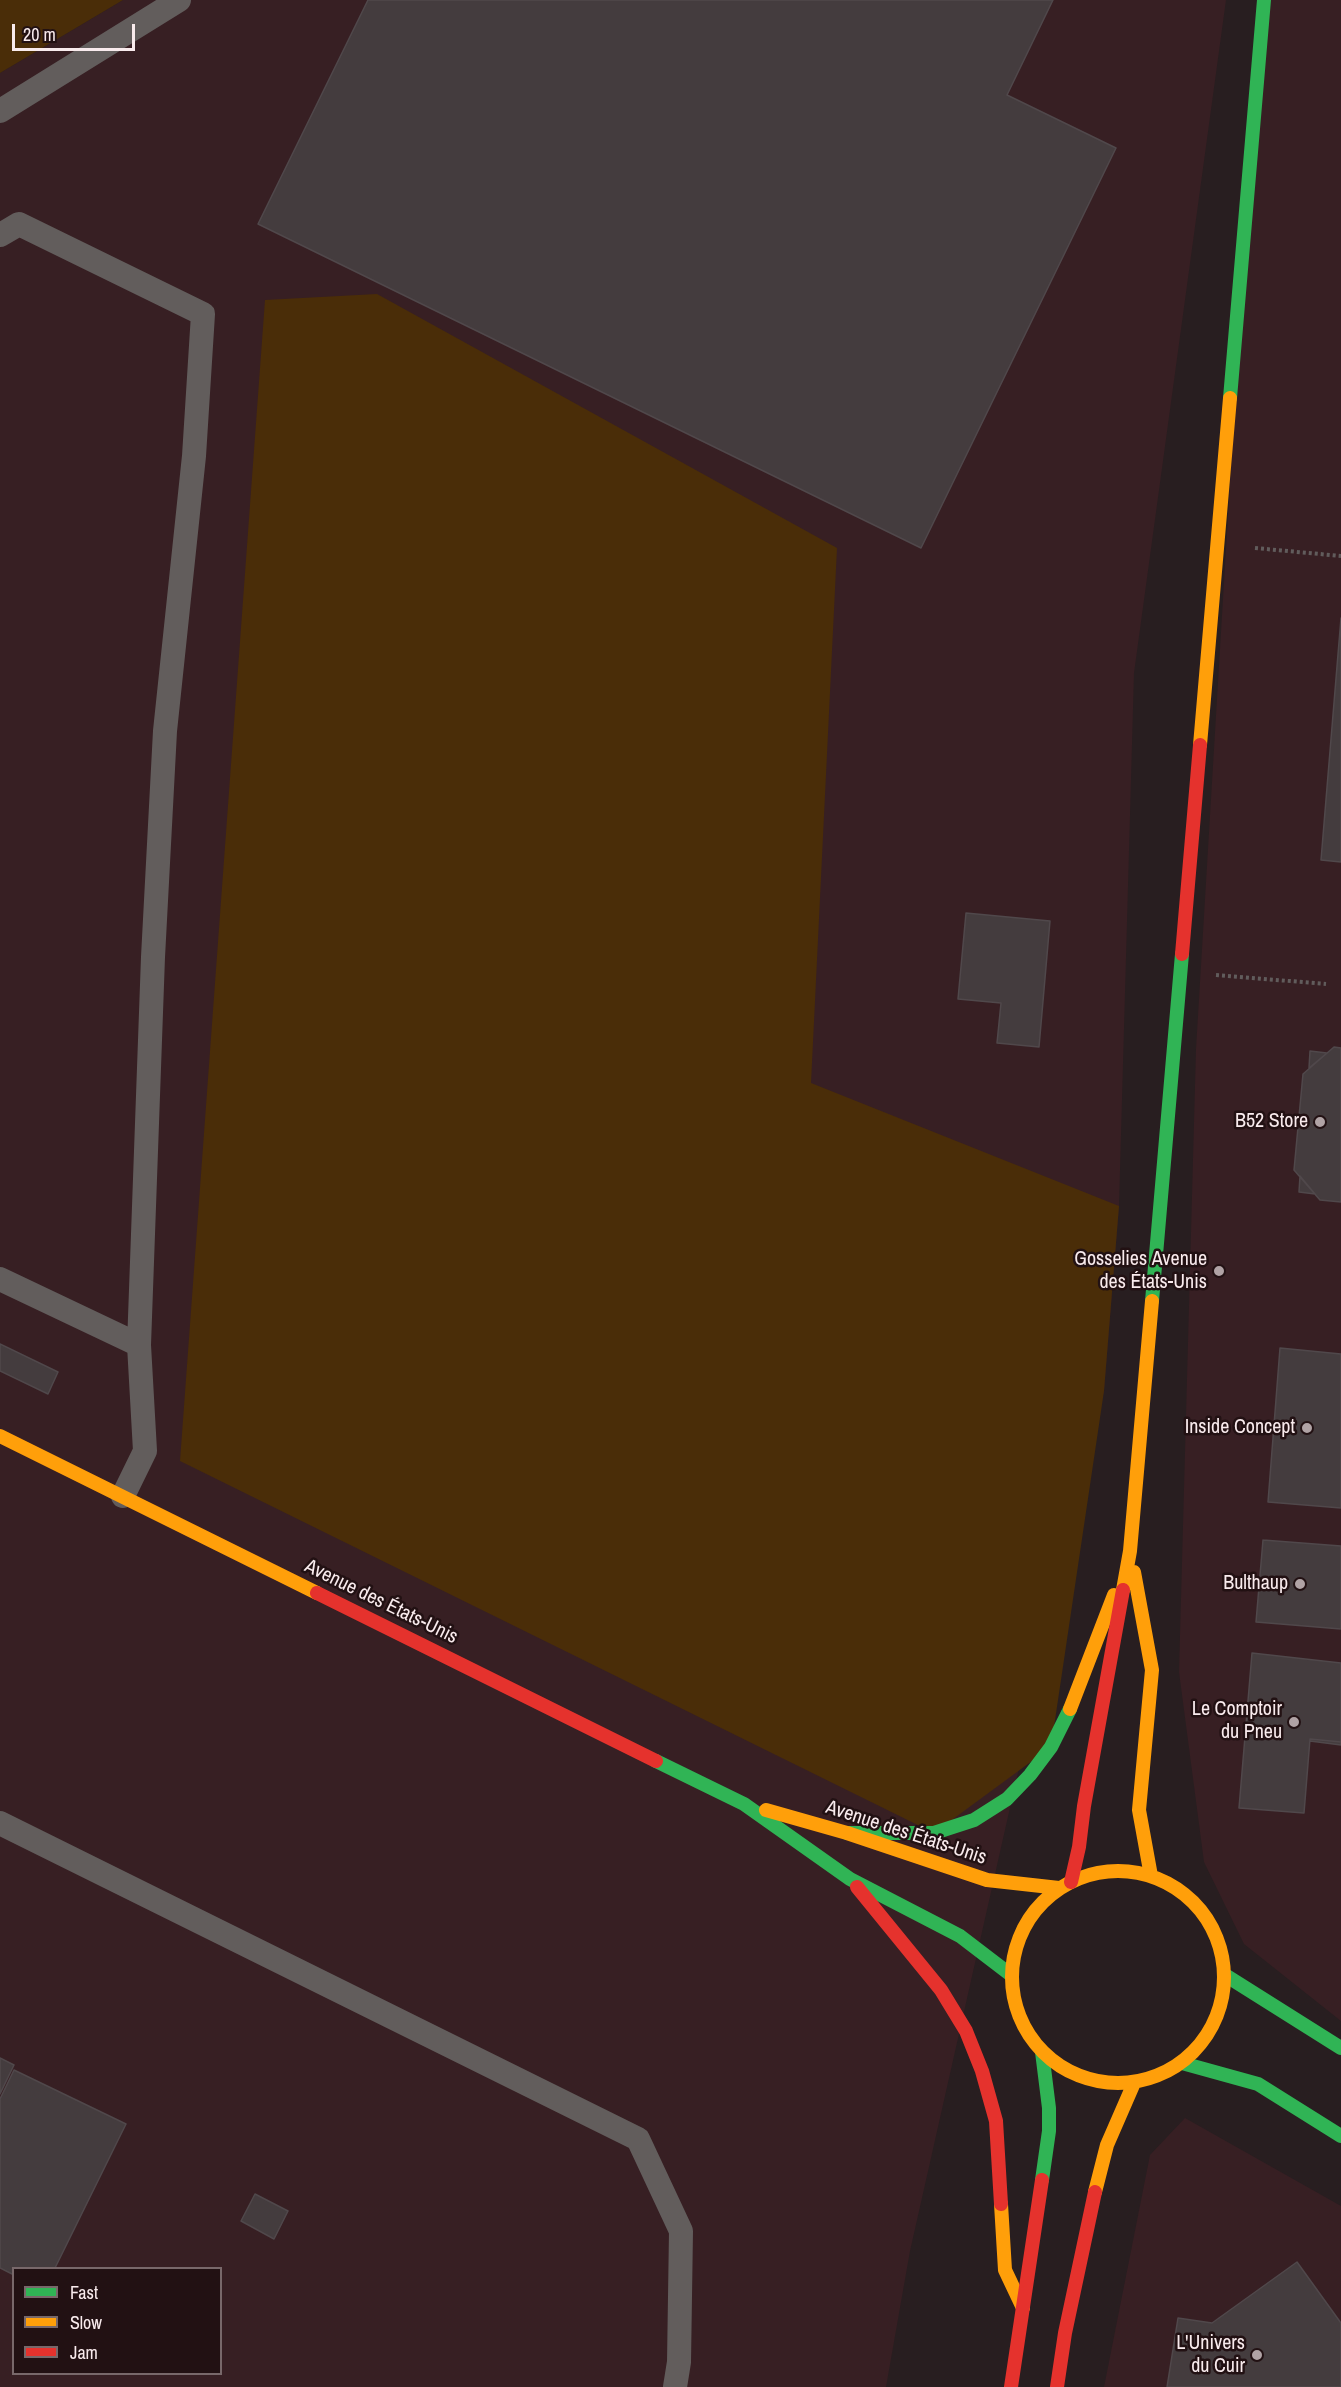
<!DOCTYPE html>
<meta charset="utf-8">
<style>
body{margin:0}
#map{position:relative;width:1341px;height:2387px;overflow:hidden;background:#281e20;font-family:"Archivo Narrow",sans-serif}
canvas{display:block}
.legend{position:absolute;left:12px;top:2267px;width:210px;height:108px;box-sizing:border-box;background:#221113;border:2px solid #78686a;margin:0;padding:8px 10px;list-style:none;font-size:18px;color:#f9ebed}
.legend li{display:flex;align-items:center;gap:12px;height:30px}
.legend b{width:30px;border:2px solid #78686a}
.scale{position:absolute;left:12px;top:24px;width:123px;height:27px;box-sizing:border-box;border:3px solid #f9ebed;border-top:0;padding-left:8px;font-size:18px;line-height:21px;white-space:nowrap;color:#f9ebed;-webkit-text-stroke:4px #221113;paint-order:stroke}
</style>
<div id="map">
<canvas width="1341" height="2387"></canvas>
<ul class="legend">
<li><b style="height:8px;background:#30b455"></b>Fast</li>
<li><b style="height:8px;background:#ff9f0a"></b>Slow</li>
<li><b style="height:8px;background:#e5322d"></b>Jam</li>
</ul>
<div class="scale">20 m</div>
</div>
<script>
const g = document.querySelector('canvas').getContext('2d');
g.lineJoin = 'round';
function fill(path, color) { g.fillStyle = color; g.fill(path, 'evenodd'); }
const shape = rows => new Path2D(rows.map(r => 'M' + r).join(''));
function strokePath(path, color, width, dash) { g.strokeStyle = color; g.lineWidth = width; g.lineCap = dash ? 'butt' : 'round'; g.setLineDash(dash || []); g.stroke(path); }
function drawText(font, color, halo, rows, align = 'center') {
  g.font = font + ' "Archivo Narrow",sans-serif'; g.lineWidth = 5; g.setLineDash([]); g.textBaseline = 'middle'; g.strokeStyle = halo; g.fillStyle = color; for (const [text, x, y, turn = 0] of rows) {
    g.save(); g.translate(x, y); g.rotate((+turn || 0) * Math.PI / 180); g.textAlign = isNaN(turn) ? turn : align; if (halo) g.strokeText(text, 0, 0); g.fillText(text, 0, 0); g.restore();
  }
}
fill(shape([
 [123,0,1226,0,1134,673,1119,1206,1104,1391,910,2251,886,2387,0,2387,0,73],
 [14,2268,220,2268,220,2374,14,2374],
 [1263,0,1341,0,1341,2021,1244,1944,1204,1862,1179,1672,1196,1049,1246,215],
 [1185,2118,1341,2206,1341,2387,1104,2387,1150,2155]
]), '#371f23');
fill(shape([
 [0,0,123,0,0,73],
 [377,294,837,548,811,1083,1119,1206,1104,1391,1051,1747,934,1833,180,1461,265,300]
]), '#4a2d08');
const building = shape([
 [368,0,1053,0,1007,95,1116,148,921,548,258,224,368,0],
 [1341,618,1341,862,1321,860,1341,618],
 [966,913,1050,921,1039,1047,997,1043,1001,1003,958,999,966,913],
 [1334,1047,1341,1048,1341,1202,1320,1200,1294,1170,1303,1074,1334,1047],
 [1310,1051,1327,1053,1309,1068,1310,1051],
 [1300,1176,1315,1194,1299,1192,1300,1176],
 [0,1344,58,1372,48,1394,0,1371,0,1344],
 [1280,1348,1341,1354,1341,1508,1268,1502,1280,1348],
 [1263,1540,1341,1546,1341,1629,1256,1622,1263,1540],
 [1252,1653,1341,1663,1341,1742,1310,1739,1304,1813,1239,1808,1252,1653],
 [1310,1739,1341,1742,1341,1745,1310,1741,1310,1739],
 [0,2058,14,2065,0,2094,0,2058],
 [14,2070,126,2124,55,2268,14,2268,14,2275,0,2268,0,2099,14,2070],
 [255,2194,288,2211,274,2239,241,2221,255,2194],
 [1297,2262,1341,2323,1341,2387,1167,2387,1178,2318,1212,2323,1297,2262]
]);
fill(building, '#443c3e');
strokePath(building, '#50484b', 1.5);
strokePath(shape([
 [1255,548,1341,556],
 [1216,975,1326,984]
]), '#615c5c', 4, [3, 3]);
strokePath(shape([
 [0,111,179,0],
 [0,235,19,224,203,314,194,456,165,731,153,957,139,1345],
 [0,1279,139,1345,145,1451,123,1496],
 [0,1823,638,2139,681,2231,679,2362,675,2387]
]), '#625d5c', 24);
strokePath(shape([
 [1230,398,1264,0],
 [1152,1301,1182,954],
 [656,1761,744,1804,850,1879,960,1936,1011,1975],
 [847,1833,934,1833,974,1820,1007,1799,1030,1775,1051,1747,1070,1709],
 [1225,1975,1341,2048],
 [1182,2063,1258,2084,1341,2136],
 [1042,2180,1049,2131,1049,2108,1042,2052]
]), '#30b455', 14);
strokePath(shape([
 [1200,745,1230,398],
 [0,1436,317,1593],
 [1134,1572,1152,1670,1139,1810,1151,1876],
 [1123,1590,1130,1551,1152,1301],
 [1070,1709,1114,1595],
 [766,1810,847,1833,987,1880,1059,1888],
 '1012 1977a106 106 0 1 1 212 0a106 106 0 1 1-212 0Z',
 [1095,2192,1107,2145,1134,2083],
 [1001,2204,1005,2270,1023,2308]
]), '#ff9f0a', 14);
strokePath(shape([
 [1182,954,1200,745],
 [317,1593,656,1761],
 [1071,1882,1079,1847,1084,1806,1123,1590],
 [857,1887,941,1990,966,2031,982,2071,996,2121,1001,2204],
 [1011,2387,1042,2180],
 [1057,2387,1065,2333,1095,2192]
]), '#e5322d', 14);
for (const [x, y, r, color] of [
 [1320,1122,6,"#b0a3a5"],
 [1219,1271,6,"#b0a3a5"],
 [1307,1428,6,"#b0a3a5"],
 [1300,1584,6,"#b0a3a5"],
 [1294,1722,6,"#b0a3a5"],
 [1257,2355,6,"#b0a3a5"]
]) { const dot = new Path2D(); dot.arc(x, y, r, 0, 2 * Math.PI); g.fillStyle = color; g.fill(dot); strokePath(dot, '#221113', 2); }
drawText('20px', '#f9ebed', '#221113', [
 ["B52 Store",1308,1122],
 ["Gosselies Avenue",1207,1260],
 ["des États-Unis",1207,1283],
 ["Inside Concept",1295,1428],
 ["Bulthaup",1288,1584],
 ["Le Comptoir",1282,1710],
 ["du Pneu",1282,1733],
 ["L'Univers",1245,2344],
 ["du Cuir",1245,2367]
], 'right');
drawText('20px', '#f9ebed', '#221113', [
 ["Avenue des États-Unis",381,1602,26],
 ["Avenue des États-Unis",906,1833,18]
]);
</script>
